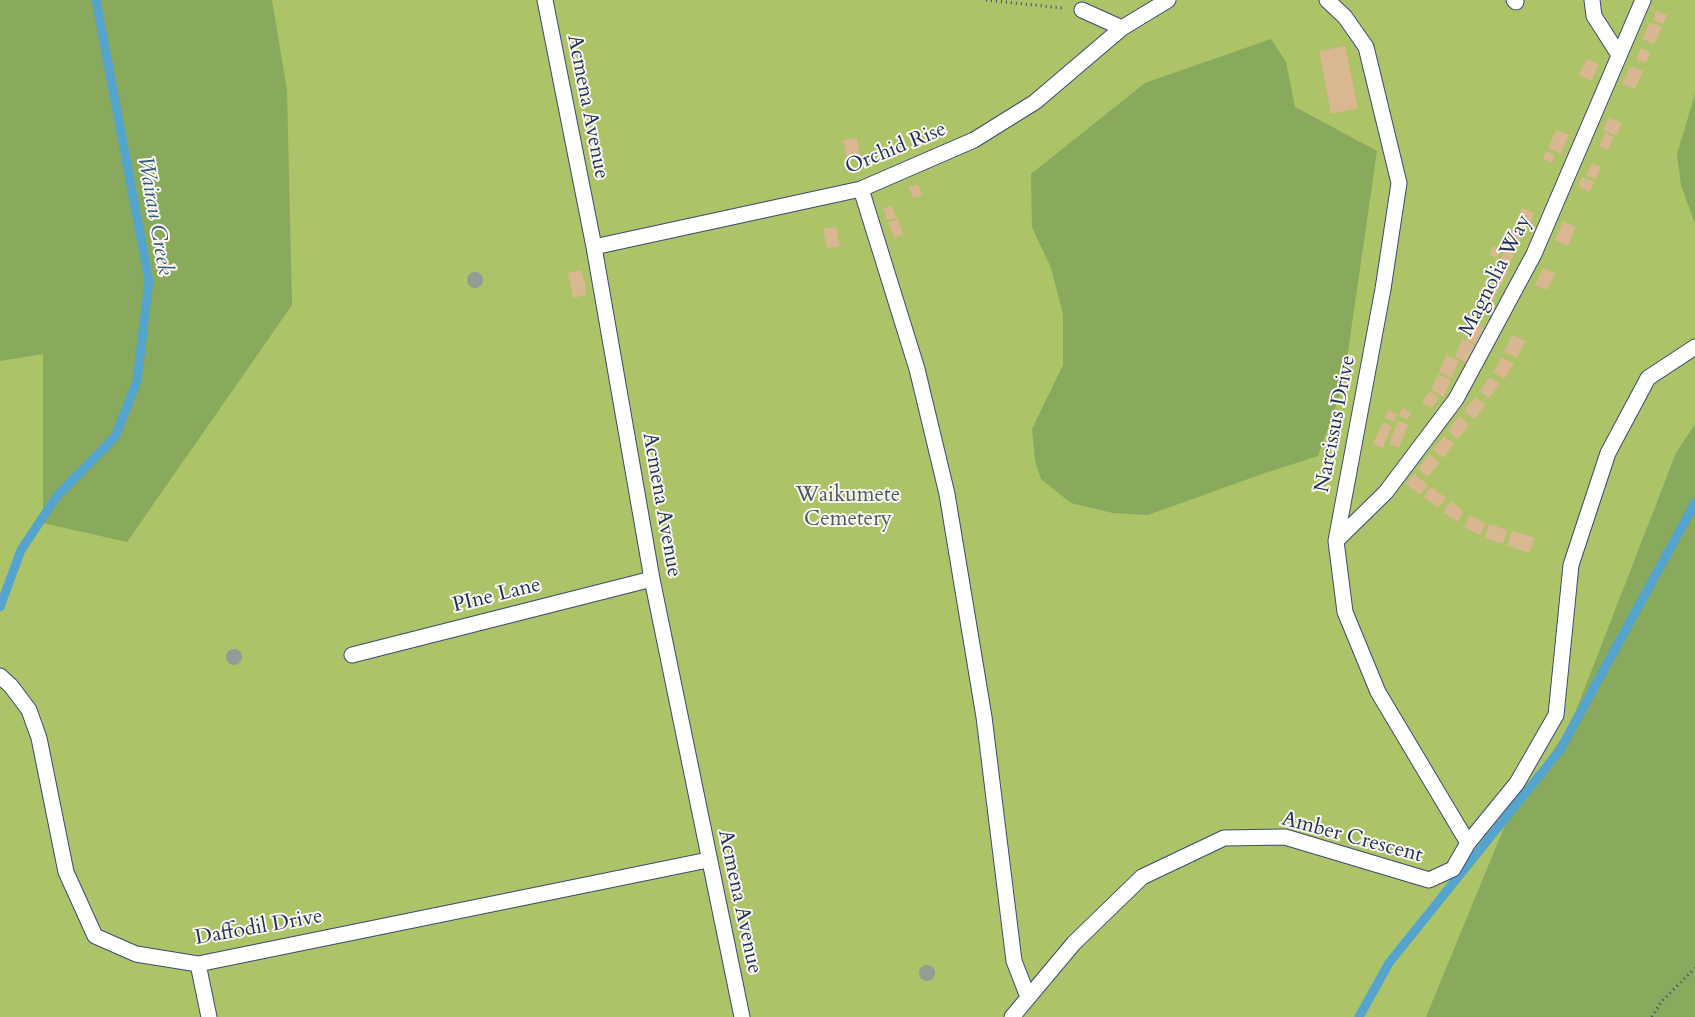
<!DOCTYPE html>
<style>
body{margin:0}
canvas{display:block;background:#f3ebd4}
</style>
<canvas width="1695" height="1017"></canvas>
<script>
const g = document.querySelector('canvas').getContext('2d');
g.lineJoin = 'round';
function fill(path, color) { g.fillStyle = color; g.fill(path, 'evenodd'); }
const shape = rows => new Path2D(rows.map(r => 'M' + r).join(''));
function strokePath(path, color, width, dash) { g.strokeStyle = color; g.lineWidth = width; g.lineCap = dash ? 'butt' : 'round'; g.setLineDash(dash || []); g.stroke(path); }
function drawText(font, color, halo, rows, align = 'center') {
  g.font = font + ' Cardo,serif'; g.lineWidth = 4; g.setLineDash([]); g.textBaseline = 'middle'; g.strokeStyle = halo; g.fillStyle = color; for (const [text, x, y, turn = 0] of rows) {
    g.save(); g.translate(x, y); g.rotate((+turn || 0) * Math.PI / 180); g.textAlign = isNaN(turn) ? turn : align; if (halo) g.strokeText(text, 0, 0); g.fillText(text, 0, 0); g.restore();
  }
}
fill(shape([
 [0,0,1695,0,1695,1017,0,1017]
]), '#acc368');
fill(shape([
 [0,0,272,0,287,90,292,305,127,542,43,523,43,354,0,361],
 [1271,39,1286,62,1295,107,1377,151,1343,386,1318,456,1262,474,1148,515,1113,513,1071,503,1041,479,1035,461,1032,429,1063,365,1063,314,1051,268,1032,227,1031,174,1145,83],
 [1695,94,1695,224,1681,185,1677,154],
 [1695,424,1695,1017,1426,1017,1510,813,1570,726,1676,453]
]), '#89a95c');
strokePath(shape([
 [0,607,21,550,57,496,115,437,137,381,149,281,96,0],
 [1359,1017,1389,963,1560,750,1695,503]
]), '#54a4ce', 9);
fill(shape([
 [1656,11,1667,15,1663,24,1653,20],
 [1650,22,1662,27,1654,44,1642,39],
 [1345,46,1358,108,1331,114,1319,51],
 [1641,48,1651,52,1646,63,1636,59],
 [1587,59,1599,65,1591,81,1579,75],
 [1630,66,1643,71,1635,89,1622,84],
 [1608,117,1622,123,1616,136,1603,130],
 [1556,130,1569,135,1561,154,1548,148],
 [1605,133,1614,137,1608,150,1599,146],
 [857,138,860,157,847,160,843,140],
 [1546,151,1555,155,1552,163,1543,159],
 [1592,163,1601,167,1596,179,1586,176],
 [1582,177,1594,182,1590,192,1578,186],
 [918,184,922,195,913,198,909,187],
 [892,206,896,218,887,220,883,208],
 [1522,208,1534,213,1528,227,1516,222],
 [898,219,903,234,894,238,888,222],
 [1563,221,1576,227,1568,246,1555,240],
 [836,227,840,246,827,248,823,229],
 [1514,227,1524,231,1517,246,1507,241],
 [1493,246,1501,249,1497,258,1489,255],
 [1505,250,1514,254,1508,268,1498,264],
 [1497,267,1508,271,1501,286,1490,282],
 [1543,268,1555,273,1548,290,1535,285],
 [581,270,587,289,585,290,586,295,573,298,568,273],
 [1489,284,1499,288,1493,301,1483,297],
 [1473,323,1484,328,1477,344,1466,340],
 [1512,335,1525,341,1517,358,1504,352],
 [1462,339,1476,346,1468,363,1455,357],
 [1446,355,1459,361,1452,378,1439,372],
 [1502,357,1514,364,1504,379,1493,372],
 [1438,374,1451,380,1444,397,1431,390],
 [1490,377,1500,384,1489,398,1479,391],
 [1430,391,1439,398,1431,409,1422,402],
 [1475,397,1486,405,1475,419,1464,411],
 [1402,408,1411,412,1408,420,1399,416],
 [1388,410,1397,414,1394,422,1385,418],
 [1459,416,1469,425,1458,439,1448,431],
 [1398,421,1408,425,1399,448,1389,444],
 [1383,422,1392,426,1383,448,1373,444],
 [1444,436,1454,444,1443,458,1433,450],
 [1429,454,1440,462,1428,477,1418,469],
 [1414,473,1428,485,1420,495,1406,484],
 [1431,487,1446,498,1438,508,1423,497],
 [1451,501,1464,512,1457,522,1443,512],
 [1470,515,1486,524,1480,535,1464,527],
 [1489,524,1507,530,1503,544,1485,538],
 [1512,531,1535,538,1530,553,1507,546]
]), '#d8b791');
const lane = shape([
 [545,0,594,247,652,579,742,1017],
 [1327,0,1345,17,1366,47,1399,183,1383,289,1336,541,1345,612,1378,692,1468,843],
 [1514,0,1516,2],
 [1592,0,1594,16,1619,55],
 [1082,10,1122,28],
 [861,189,917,369,947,494,984,717,1014,961,1028,997],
 [594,247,861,189,974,140,1035,102,1122,28,1168,0],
 [1336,541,1386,492,1456,399,1534,254,1643,0],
 [352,655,652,579],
 [0,676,11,686,29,710,39,738,66,872,95,936,136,954,198,964,708,860],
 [198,964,209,1017],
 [1012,1017,1074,943,1142,877,1224,838,1285,837,1429,880,1453,869,1468,843,1517,783,1556,715,1571,565,1608,453,1648,378,1695,347]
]);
strokePath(lane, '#3b4b70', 17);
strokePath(shape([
 [986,0,1062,8],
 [1652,1017,1661,1002,1695,968]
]), '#3b4b70', 3, [1, 4]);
strokePath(lane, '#fff', 15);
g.fillStyle = '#949c95';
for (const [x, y] of [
 [475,280],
 [234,657],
 [927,973]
]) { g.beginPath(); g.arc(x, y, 8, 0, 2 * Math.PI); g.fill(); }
drawText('21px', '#1b2f5e', '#fbf7ec', [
 ["Acmena Avenue",587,107,79],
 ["Orchid Rise",896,149,-22],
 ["Magnolia Way",1496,276,-63],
 ["Narcissus Drive",1336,424,-79],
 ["Acmena Avenue",661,505,80],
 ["PIne Lane",497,596,-14],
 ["Amber Crescent",1352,838,15],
 ["Acmena Avenue",739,902,78],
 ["Daffodil Drive",259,928,-10]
]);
drawText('21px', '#465b61', '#fbf7ec', [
 ["Waikumete",848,496],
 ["Cemetery",848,520]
]);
drawText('italic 22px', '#2f5885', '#fbf7ec', [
 ["Wairau Creek",154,216,80]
]);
</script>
